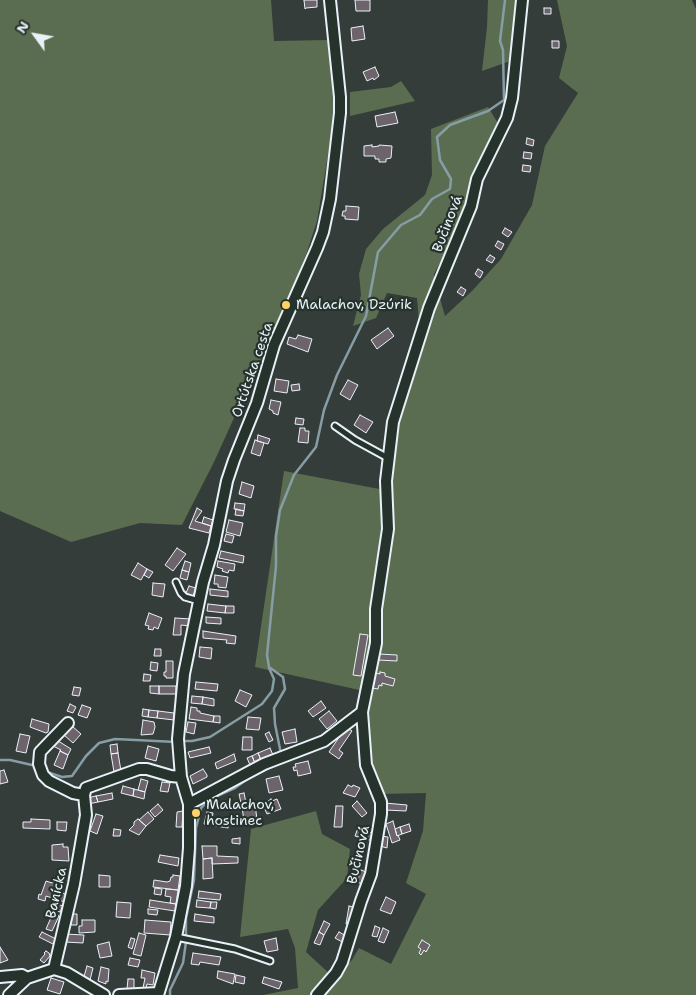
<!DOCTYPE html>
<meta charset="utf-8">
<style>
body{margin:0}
#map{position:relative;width:696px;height:995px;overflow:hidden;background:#343d39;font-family:"Shantell Sans",sans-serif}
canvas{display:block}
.north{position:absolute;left:10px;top:10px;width:50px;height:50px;-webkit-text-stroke:4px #26332d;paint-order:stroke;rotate:302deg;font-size:14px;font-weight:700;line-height:20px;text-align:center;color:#e8f1f8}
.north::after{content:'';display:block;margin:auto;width:18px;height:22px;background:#e8f1f8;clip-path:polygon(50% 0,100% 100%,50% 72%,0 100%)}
</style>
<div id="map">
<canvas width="696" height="995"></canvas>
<div class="north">N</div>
</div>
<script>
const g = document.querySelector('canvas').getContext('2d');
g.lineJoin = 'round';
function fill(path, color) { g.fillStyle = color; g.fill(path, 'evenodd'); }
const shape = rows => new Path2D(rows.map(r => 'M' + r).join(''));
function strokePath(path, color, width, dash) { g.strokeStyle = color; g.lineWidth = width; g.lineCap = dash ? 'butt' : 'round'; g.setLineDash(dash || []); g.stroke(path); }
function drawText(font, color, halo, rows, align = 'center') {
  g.font = font + ' "Shantell Sans",sans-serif'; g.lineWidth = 4.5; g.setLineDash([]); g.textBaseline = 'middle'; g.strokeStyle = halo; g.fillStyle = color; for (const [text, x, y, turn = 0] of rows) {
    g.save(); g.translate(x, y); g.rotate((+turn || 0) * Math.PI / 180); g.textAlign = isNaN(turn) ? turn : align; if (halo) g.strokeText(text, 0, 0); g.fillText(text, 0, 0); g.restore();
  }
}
fill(shape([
 [0,0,271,0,274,41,329,40,335,113,317,221,307,252,288,299,214,462,182,525,140,523,71,542,0,511],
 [488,0,518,0,513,60,482,71,487,27],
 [557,0,692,0,696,9,696,995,263,995,298,988,295,948,288,929,240,937,251,829,316,811,322,834,350,849,347,878,318,910,306,952,332,976,338,974,352,960,359,948,391,964,426,894,406,883,423,831,426,793,381,794,371,785,364,691,255,667,284,471,390,491,389,448,421,348,417,298,387,293,376,318,353,326,361,295,359,274,366,249,383,229,425,195,432,175,431,129,488,107,499,125,467,208,459,221,453,239,434,274,434,277,445,316,472,291,501,259,532,205,545,146,578,93,559,78,567,46],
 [401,81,415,101,350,116,350,92,391,87]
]), '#5b6d50');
strokePath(shape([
 [181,741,192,741,210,737,262,704,272,691,274,679,269,668],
 [281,754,275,724,274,708,285,689,283,677,269,667,267,655,276,566,276,536,280,510,294,475,316,447,324,410,337,375,366,316,378,252,401,225,420,215,432,199,450,189,451,179,440,160,437,137,450,125,488,111,504,100,503,50,500,41,505,0],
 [0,760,10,760,32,765],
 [47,772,62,777,72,776,86,756,99,743,115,739,176,742],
 [170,995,170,990,183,963,186,942,186,918,194,880,196,828,201,808,210,799,235,788,250,777,275,765]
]), '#879da5', 2.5);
const building = shape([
 [304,0,317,0,317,7,306,8,305,9,304,0],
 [355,0,370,0,370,11,356,11,355,0],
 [544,8,551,8,551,14,544,14,544,8],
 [363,26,365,39,352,41,351,28,363,26],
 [552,41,559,41,559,48,552,48,552,41],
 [375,67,379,76,374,80,373,78,367,81,363,72,375,67],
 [395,112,398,123,377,127,375,116,395,112],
 [527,138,534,140,533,146,526,144,527,138],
 [372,145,372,147,379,146,379,145,392,146,391,158,386,159,386,162,379,162,379,159,375,159,375,156,364,156,364,146,372,145],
 [524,152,532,153,531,159,523,158,524,152],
 [523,165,531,166,530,172,522,171,523,165],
 [346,206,359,207,358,220,345,219,345,216,342,216,343,211,346,211,346,206],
 [505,228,512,232,508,237,502,233,505,228],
 [498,241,504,244,501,250,495,246,498,241],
 [490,255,495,258,492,263,486,260,490,255],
 [478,269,483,272,480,278,475,274,478,269],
 [461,287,466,290,463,296,457,292,461,287],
 [388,328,394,336,377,349,371,340,388,328],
 [298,335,312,339,308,352,287,344,289,337,296,339,298,335],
 [276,379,289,381,287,393,274,391,276,379],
 [348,380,358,385,350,400,340,394,348,380],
 [299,384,300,390,292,391,291,385,299,384],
 [271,400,281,402,278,415,273,413,273,411,269,409,271,400],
 [360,415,373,422,366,433,354,425,360,415],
 [296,418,304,419,303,425,295,424,296,418],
 [300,428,305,428,305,431,309,431,308,443,298,442,300,428],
 [258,435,270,439,268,444,257,441,258,435],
 [255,440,264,443,260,456,251,453,255,440],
 [242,482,254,486,251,498,239,494,242,482],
 [235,503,245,504,244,511,234,509,235,503],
 [197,508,202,511,195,521,211,526,209,533,189,528,197,508],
 [236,509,244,511,243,516,235,515,236,509],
 [204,517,213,520,211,526,202,523,204,517],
 [229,520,243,523,240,536,226,532,229,520],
 [226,534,234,536,232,543,224,541,226,534],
 [177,548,186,554,173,571,165,565,177,548],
 [221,551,244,556,243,563,219,558,221,551],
 [185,561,191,563,189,572,182,570,185,561],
 [218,561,235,564,234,571,229,570,228,573,222,571,223,569,217,567,218,561],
 [138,563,147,569,141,580,131,575,138,563],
 [147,569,153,572,149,578,144,575,147,569],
 [182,570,189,572,187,580,180,578,182,570],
 [215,575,228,577,226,588,218,587,218,584,214,584,215,575],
 [153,583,165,584,163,597,152,595,153,583],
 [189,586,196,588,193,596,186,593,189,586],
 [210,589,228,591,228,597,210,595,210,589],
 [208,604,226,606,225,613,207,611,208,604],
 [226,606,234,606,234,613,225,613,226,606],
 [149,613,162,618,158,629,154,627,153,630,148,629,149,626,145,625,149,613],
 [206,617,221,618,221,624,206,623,206,617],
 [175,618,191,619,190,626,181,625,181,635,173,635,175,618],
 [203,631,236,636,235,644,226,643,227,640,203,638,203,631],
 [360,634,368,635,361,676,353,675,360,634],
 [200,647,212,648,211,659,199,657,200,647],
 [155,649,161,649,161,656,154,656,155,649],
 [379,654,397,655,397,661,378,660,379,654],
 [166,661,173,661,173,678,166,678,166,676,164,676,164,672,166,672,166,661],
 [151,662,158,663,157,671,150,670,151,662],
 [380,672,385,673,385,676,395,679,393,686,382,683,382,686,379,685,378,689,372,688,376,673,380,674,380,672],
 [144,674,151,675,150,681,143,681,144,674],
 [196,682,218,684,217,691,195,689,196,682],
 [150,686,159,686,159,694,150,693,150,686],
 [159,686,176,686,176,694,159,694,159,686],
 [74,687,81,688,79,696,72,695,74,687],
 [240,690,252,695,246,707,235,701,240,690],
 [192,696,203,697,202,704,191,703,192,696],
 [203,697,214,699,214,706,202,704,203,697],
 [321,701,326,708,313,717,308,711,321,701],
 [70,704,76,707,73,713,67,711,70,704],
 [82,705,91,708,87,718,78,715,82,705],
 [191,707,197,708,197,711,200,711,200,713,214,716,213,722,189,719,191,707],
 [143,709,149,710,148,717,142,716,143,709],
 [149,710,158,711,157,718,148,717,149,710],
 [158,711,174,713,174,720,157,718,158,711],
 [329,711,337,721,327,729,319,719,329,711],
 [214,716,220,716,220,723,213,722,214,716],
 [248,717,261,718,259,730,246,729,248,717],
 [32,719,49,724,48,732,46,733,30,727,32,719],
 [143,720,154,722,155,727,153,734,141,735,143,720],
 [188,722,196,723,194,734,186,732,188,722],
 [72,726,81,734,73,743,64,735,72,726],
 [346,727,352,731,339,750,343,753,339,759,329,752,346,727],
 [295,729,297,742,285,744,282,732,295,729],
 [269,732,273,740,269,742,265,734,269,732],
 [20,734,30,736,26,753,16,751,20,734],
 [243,737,252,737,252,750,242,750,243,737],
 [55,739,71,749,68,755,60,751,61,750,51,745,55,739],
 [117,744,118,753,111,754,110,745,117,744],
 [148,746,159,749,156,761,145,758,148,746],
 [209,747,211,753,190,758,188,752,209,747],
 [270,748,273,755,261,760,258,753,270,748],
 [60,751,68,755,63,769,54,765,60,751],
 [118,753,121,771,114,772,111,754,118,753],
 [258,753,261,760,255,763,252,756,258,753],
 [234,754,236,761,217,769,215,763,234,754],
 [252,756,255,763,250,765,247,758,252,756],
 [308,761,311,773,298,776,297,770,294,771,293,767,296,767,295,764,308,761],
 [203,769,207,775,207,777,193,784,190,776,203,769],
 [4,770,8,782,0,784,0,771,4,770],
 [279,776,283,790,269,793,266,779,279,776],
 [141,779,148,781,145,792,138,790,141,779],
 [162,782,170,783,168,792,160,791,162,782],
 [348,785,352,787,353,785,360,788,355,797,343,793,348,785],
 [123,786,134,789,133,796,121,793,123,786],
 [134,789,145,792,144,799,133,796,134,789],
 [112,793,113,799,98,802,96,796,112,793],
 [244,793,246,803,241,803,239,794,244,793],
 [96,796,98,802,88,804,87,798,96,796],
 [271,799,272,801,277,799,281,809,267,814,263,805,271,799],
 [357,801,367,813,362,817,352,806,357,801],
 [385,803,407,805,406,811,385,810,385,803],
 [158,804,163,810,155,817,150,811,158,804],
 [255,805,257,819,244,821,242,807,255,805],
 [336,806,343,806,342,827,334,827,336,806],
 [183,811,182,827,176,827,177,812,183,811],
 [148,812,154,819,146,826,139,820,148,812],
 [207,812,213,813,212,819,229,822,228,828,204,824,207,812],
 [96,814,103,816,97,834,90,831,96,814],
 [31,819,50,820,50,829,23,828,23,822,31,822,31,819],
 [138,819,146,826,139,835,129,830,134,825,134,822,138,819],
 [393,821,397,836,398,835,400,840,392,843,386,824,393,821],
 [57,822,67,822,66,831,57,830,57,822],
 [409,824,411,831,402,834,400,827,409,824],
 [400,827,402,834,397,836,395,829,400,827],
 [358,828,375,834,373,841,355,836,358,828],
 [114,829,121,830,120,836,113,836,114,829],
 [381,836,388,837,387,848,380,846,381,836],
 [240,838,240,844,232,843,232,839,240,838],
 [63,844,63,847,68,847,69,861,52,860,52,845,63,844],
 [202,846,217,846,217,856,238,857,238,863,212,864,212,858,203,859,202,846],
 [160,855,179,858,178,866,158,862,160,855],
 [212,858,213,878,203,879,203,859,212,858],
 [361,870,366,872,362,884,357,882,361,870],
 [99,875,110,876,110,887,99,887,99,875],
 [173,875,180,876,178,890,153,887,154,880,167,882,170,881,171,877,173,877,173,875],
 [53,880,57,882,56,884,62,886,60,892,68,895,65,902,46,896,45,901,38,899,39,894,41,895,46,881,52,883,53,880],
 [155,888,162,889,161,895,154,894,155,888],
 [166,889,178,890,176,904,170,903,171,897,165,896,166,889],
 [199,891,221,894,220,900,198,898,199,891],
 [386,897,396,902,391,914,380,910,386,897],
 [150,900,176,904,175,911,149,907,150,900],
 [197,900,211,902,210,908,196,907,197,900],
 [117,902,131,903,130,918,116,917,117,902],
 [211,902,217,902,216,909,210,908,211,902],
 [57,904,63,906,60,912,54,910,57,904],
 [349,906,353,907,351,925,346,924,349,906],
 [148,909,158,910,157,915,148,914,148,909],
 [53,913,59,916,52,931,46,929,53,913],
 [71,914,77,914,77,925,71,925,71,914],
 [195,914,214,917,214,923,194,921,195,914],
 [82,920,95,920,95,932,79,933,79,926,82,926,82,920],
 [145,920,171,922,170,935,144,933,145,920],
 [324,921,330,924,324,935,319,932,324,921],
 [375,926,380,928,377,937,372,936,375,926],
 [383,928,389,931,384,943,378,941,383,928],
 [42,932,56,939,53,944,39,937,42,932],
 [319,932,324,935,320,945,314,943,319,932],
 [339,932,348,937,344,943,335,938,339,932],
 [139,933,146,935,141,956,133,954,139,933],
 [65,934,84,935,83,943,65,942,65,934],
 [131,938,135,939,132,949,128,947,131,938],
 [276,938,278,950,267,952,264,941,276,938],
 [422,940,430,945,426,952,424,950,421,955,419,953,421,949,418,947,422,940],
 [109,942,112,956,100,958,97,945,109,942],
 [0,947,8,960,0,963,0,947],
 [46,951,49,953,50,956,44,963,40,960,45,954,44,953,46,951],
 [193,953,221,957,219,965,200,962,199,965,191,964,193,953],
 [130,958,140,960,138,967,128,965,130,958],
 [87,966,93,968,89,984,83,980,87,966],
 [101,967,109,969,108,982,106,981,106,984,98,981,101,967],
 [142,970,155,973,153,985,147,984,146,988,143,988,145,978,141,978,142,970],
 [218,971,235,974,233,984,217,978,218,971],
 [236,975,245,977,244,984,235,982,236,975],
 [264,977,282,982,279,989,262,983,264,977],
 [51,978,64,982,60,994,47,990,51,978],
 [128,979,134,979,134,989,127,989,128,979]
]);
fill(building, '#6d646b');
strokePath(building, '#e8f1f8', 1);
const service = shape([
 [335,426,355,440,388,458],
 [176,582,181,593,185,597,199,601],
 [176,937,235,949,270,961]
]);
const minor = shape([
 [68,723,40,752,39,764,43,775,49,781,73,793,84,795],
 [189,804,264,764,324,741,362,712],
 [54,969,74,884,86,815,84,795,86,788,139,769,147,769,171,776,181,777],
 [0,977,22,975,27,978],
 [9,995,27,978,54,969,67,973,104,995],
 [119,995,158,993],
 [158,995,176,937,186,886,189,848,189,804,181,777,178,739,184,674,203,582,214,545,227,481,234,460,257,403,274,345,317,248,323,232,330,199,340,113,340,97,330,0],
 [317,995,336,973,342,962,361,901,371,874,381,814,381,802,366,765,362,712,376,643,376,609,388,529,386,481,393,422,429,308,471,206,477,179,507,118,512,98,522,0]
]);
strokePath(service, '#e8f1f8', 9);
strokePath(minor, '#e8f1f8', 14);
strokePath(service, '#26332d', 5);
strokePath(minor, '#26332d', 10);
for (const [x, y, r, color] of [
 [286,305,5,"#ffd166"],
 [196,813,5,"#ffd166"]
]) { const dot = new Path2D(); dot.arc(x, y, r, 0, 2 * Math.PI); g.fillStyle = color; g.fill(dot); strokePath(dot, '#26332d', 2); }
drawText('14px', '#e8f1f8', '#26332d', [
 ["Bučinová",448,224,-69],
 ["Ortútska cesta",253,370,-71],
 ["Bučinová",359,855,-77],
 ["Banícka",57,893,-77]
]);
drawText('14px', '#e8f1f8', '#26332d', [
 ["Malachov, Dzúrik",296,305],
 ["Malachov,",206,805],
 ["hostinec",206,821]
], 'left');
</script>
